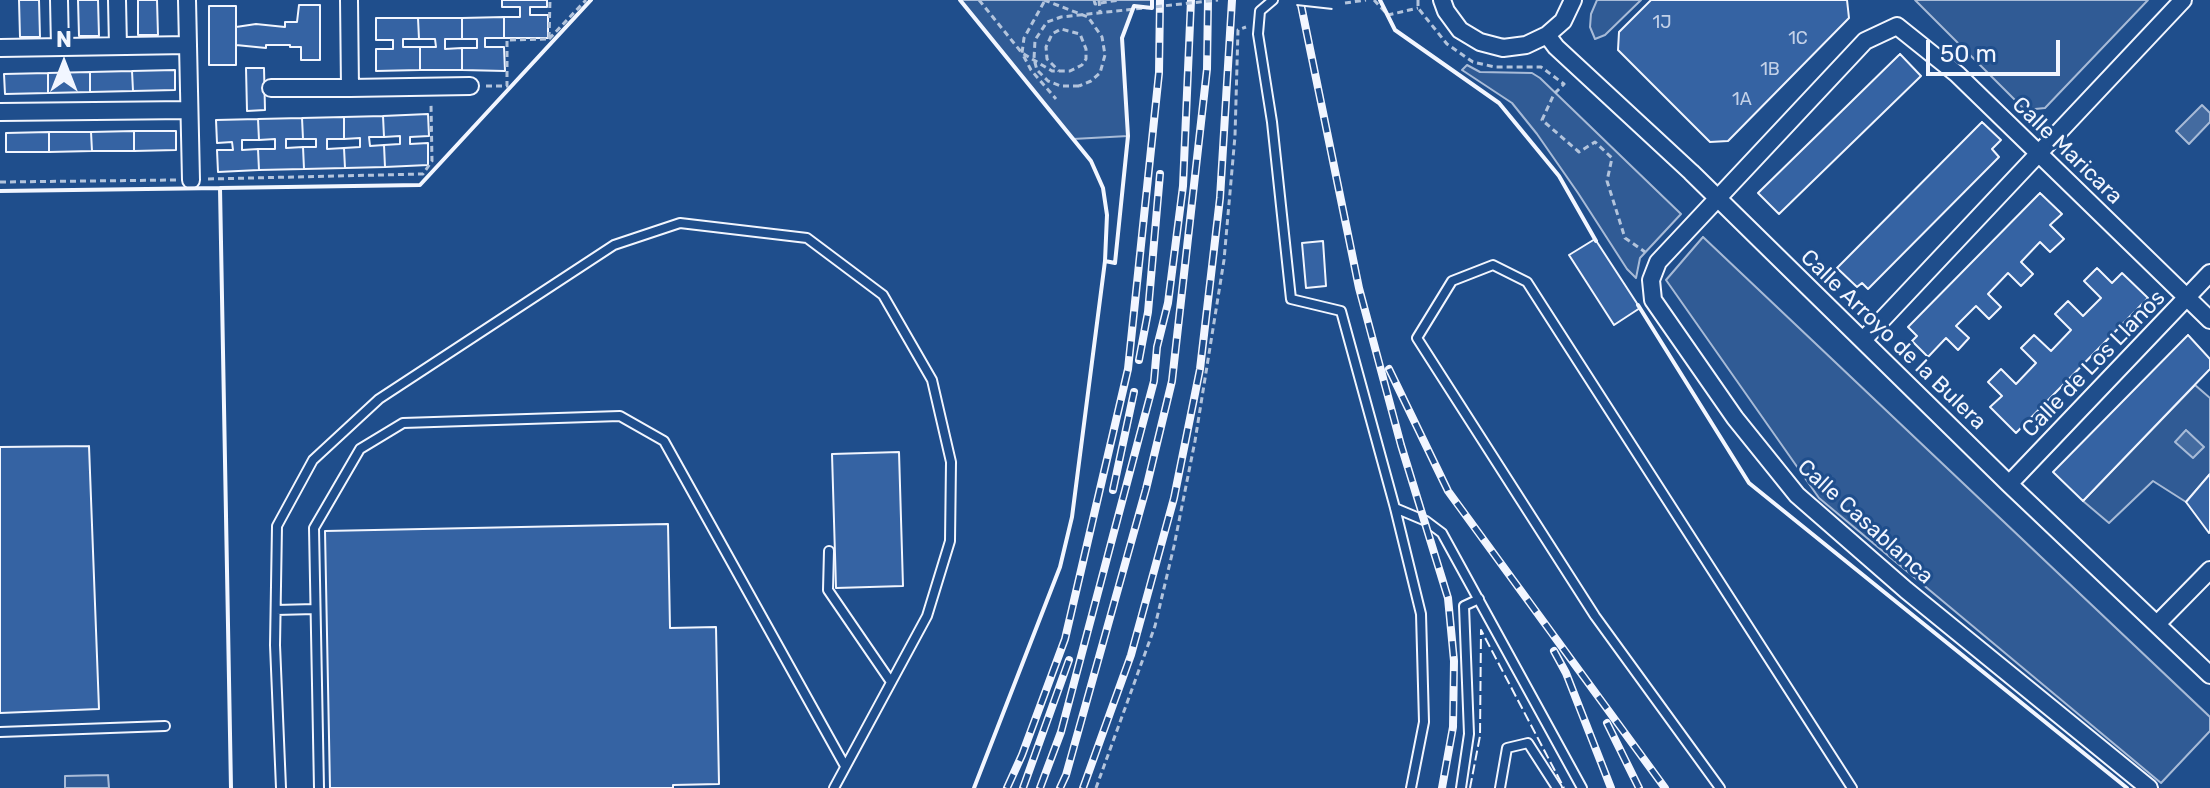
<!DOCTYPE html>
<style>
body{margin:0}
#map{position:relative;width:2210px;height:788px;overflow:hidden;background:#1f4e8c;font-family:Rubik,sans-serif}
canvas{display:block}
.north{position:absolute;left:24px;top:24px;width:80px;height:80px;-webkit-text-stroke:6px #1f4e8c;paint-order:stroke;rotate:0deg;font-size:22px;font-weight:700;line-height:32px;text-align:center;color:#f2f6ff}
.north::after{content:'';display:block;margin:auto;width:28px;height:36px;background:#f2f6ff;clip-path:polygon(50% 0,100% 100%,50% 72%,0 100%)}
.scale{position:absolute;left:1926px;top:40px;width:134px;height:36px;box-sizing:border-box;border:4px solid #f2f6ff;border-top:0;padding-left:10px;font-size:24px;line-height:28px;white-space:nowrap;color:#f2f6ff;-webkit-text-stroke:6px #1f4e8c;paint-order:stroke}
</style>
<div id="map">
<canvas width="2210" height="788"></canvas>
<div class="north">N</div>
<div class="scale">50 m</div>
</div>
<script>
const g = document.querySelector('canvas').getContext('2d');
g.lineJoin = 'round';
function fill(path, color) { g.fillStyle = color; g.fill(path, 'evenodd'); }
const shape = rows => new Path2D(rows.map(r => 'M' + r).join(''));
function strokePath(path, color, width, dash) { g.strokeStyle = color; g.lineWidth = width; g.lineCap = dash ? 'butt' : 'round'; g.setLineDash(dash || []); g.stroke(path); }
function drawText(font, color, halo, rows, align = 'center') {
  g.font = font + ' Rubik,sans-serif'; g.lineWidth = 6; g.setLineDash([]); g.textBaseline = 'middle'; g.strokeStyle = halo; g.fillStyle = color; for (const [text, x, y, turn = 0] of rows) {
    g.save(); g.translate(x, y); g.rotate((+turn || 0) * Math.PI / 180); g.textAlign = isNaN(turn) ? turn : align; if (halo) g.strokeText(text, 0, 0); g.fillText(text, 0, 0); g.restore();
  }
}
const green = shape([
 [960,0,1152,0,1152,8,1134,6,1122,38,1128,136,1073,139,960,0],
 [1597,0,1641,0,1605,35,1595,39,1590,27,1591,14,1597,0],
 [1915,0,2148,0,2045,108,2025,110,1915,0],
 [1467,65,1480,72,1532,73,1540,78,1681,214,1640,258,1636,278,1627,269,1578,193,1537,134,1512,103,1462,70,1467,65],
 [1703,237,2210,717,2210,731,2161,783,1819,498,1666,280,1703,237],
 [2195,385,2210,398,2210,474,2186,502,2153,481,2109,523,2083,501,2195,385],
 [108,775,109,788,65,788,65,776,108,775]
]);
fill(green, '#305b95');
strokePath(green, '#a8bbd7', 2);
const water = shape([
 [2202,105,2210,113,2210,122,2189,144,2176,131,2202,105],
 [2186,430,2204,447,2193,458,2175,442,2186,430]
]);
fill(water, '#446ba0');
strokePath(water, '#a8bbd7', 2);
const building = shape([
 [19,0,39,0,40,37,20,37,19,0],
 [78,0,98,0,99,36,79,36,78,0],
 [138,0,157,0,158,35,138,35,138,0],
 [502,0,547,0,547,7,530,7,530,15,548,15,548,38,504,38,504,17,520,17,520,7,502,7,502,0],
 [1651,0,1847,0,1849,18,1728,141,1710,142,1618,50,1619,32,1651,0],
 [299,5,320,5,320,60,301,60,301,47,290,47,290,45,266,45,266,48,236,45,236,27,256,24,285,27,285,22,297,22,299,5],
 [209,6,236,6,236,65,209,65,209,6],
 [504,17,504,38,485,38,485,47,504,47,505,71,462,70,462,48,477,48,477,39,462,39,462,18,504,17],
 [376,18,418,18,419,39,403,39,403,47,420,47,420,70,376,71,376,49,393,49,393,40,376,40,376,18],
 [418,18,462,18,462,39,445,39,445,49,462,48,462,70,420,70,420,47,436,47,435,39,419,39,418,18],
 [1900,54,1921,76,1779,214,1758,193,1900,54],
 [246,68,264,68,265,110,247,111,246,68],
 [175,70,175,90,133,91,132,71,175,70],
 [132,71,133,91,90,92,90,72,132,71],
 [90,72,90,92,48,93,48,73,90,72],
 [48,73,48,93,5,94,4,74,48,73],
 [428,114,429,136,410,137,410,144,428,143,428,165,385,167,384,145,400,144,400,136,384,137,383,116,428,114],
 [383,116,384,137,369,137,370,146,384,145,385,167,345,168,344,148,360,147,360,138,344,139,344,117,383,116],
 [344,117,344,139,327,139,327,149,344,148,345,168,304,169,303,147,316,147,316,139,303,139,302,118,344,117],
 [302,118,303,139,286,139,286,148,303,147,304,169,259,170,258,149,275,149,275,139,259,140,258,119,302,118],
 [258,119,259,140,242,140,242,150,258,149,259,170,218,172,217,150,233,150,232,142,217,143,216,120,258,119],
 [1982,122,2001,140,1992,149,1999,157,1868,289,1862,283,1857,287,1837,268,1982,122],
 [134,131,134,151,92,151,91,132,134,131],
 [134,131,176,131,176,150,134,151,134,131],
 [49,132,49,152,6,152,6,133,49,132],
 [49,132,91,132,92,151,49,152,49,132],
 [2040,193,2062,214,2050,225,2064,239,2050,252,2040,242,2021,262,2033,274,2021,286,2008,273,1988,294,2001,307,1989,319,1976,306,1956,326,1969,338,1958,350,1946,338,1928,357,1912,341,1917,336,1908,327,2040,193],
 [1595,239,1640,308,1614,325,1569,255,1595,239],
 [1323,241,1326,286,1306,288,1302,243,1323,241],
 [2097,268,2112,283,2122,273,2148,298,2016,433,1990,407,2002,396,1988,382,2001,369,2016,384,2036,363,2021,348,2034,335,2051,351,2071,330,2055,314,2068,301,2083,316,2101,298,2084,281,2097,268],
 [2188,335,2210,359,2210,369,2083,501,2053,472,2188,335],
 [89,446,99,709,0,713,0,447,89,446],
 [899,452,903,586,836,588,832,454,899,452],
 [2210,474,2210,531,2209,533,2186,502,2210,474],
 [668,524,670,628,716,627,719,784,673,785,673,788,330,788,325,531,668,524]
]);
fill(building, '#3563a3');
strokePath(building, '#f2f6ff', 2);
const lane = shape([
 [1273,0,1260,11,1258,34,1272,122,1291,299,1341,311,1395,508,1421,614,1424,722,1411,788],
 [1395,508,1426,521,1442,533,1582,788],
 [829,551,828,590,891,682],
 [276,610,315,609],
 [0,732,165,726],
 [281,788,275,645,277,526,313,460,379,399,614,245,680,223,807,238,883,295,932,380,951,462,950,541,927,616,834,788],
 [319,788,314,528,360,449,403,423,620,416,664,441,845,766],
 [1461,788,1469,734,1464,606,1479,599],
 [1500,788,1507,748,1528,743,1557,788],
 [1720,788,1595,616,1417,338,1452,281,1493,265,1527,282,1852,788]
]);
const street = shape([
 [59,0,60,47],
 [117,0,118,46],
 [187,0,191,180],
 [349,0,350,88,470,86],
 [1442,0,1446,11,1460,30,1480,42,1503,48,1526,45,1547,35,1563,21,1573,0],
 [1547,35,1556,47,1691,172,2009,484,2210,675],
 [0,48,188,45],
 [271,88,350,88],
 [0,112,189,110],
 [1864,339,2183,0],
 [2009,484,2210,273],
 [2157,624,2210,570],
 [2149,788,1906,590,1797,495,1735,418,1653,300,1651,280,1658,262,1865,41,1897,26,1957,74,2210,320]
]);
strokePath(lane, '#f2f6ff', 12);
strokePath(street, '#f2f6ff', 20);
strokePath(shape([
 [979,0,1022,53,1052,71,1070,71,1082,65,1086,59,1086,49,1080,34,1061,29,1052,34,1046,47,1047,59,1059,71],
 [1044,0,1088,17,1102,37,1105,55,1100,73,1091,81,1079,86],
 [1094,0,1095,4,1119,0],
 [1374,0,1388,15,1418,8],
 [1418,0,1418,8,1447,44,1473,62,1495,67,1541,67,1564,84,1554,94,1542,120,1579,152,1595,142,1612,158,1607,181,1625,238,1645,252],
 [1044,2,1024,38,1022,53,1031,70,1056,99],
 [1345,3,1366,0],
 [549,39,586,0],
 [486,86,507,86,507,40,549,39,550,0],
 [208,179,423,174,432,161,431,104],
 [0,182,176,180],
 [1096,788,1155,626,1174,546,1195,441,1224,260,1235,136,1238,30,1246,27]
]), '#b3c4dc', 3, [6, 4]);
strokePath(lane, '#1f4e8c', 8);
strokePath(street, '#1f4e8c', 16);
const rail = shape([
 [1300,0,1359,288,1401,445,1448,598,1454,661,1453,727,1442,788],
 [1139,360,1148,312,1160,174],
 [1389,369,1448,491,1665,788],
 [1113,490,1134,392],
 [1554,651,1566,673,1611,788],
 [1607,723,1639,788],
 [1007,788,1022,755,1065,639,1128,369,1159,73,1160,0],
 [1023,788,1069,660],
 [1040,788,1061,732,1154,381,1157,347,1168,303,1183,186,1191,0],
 [1060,788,1066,775,1146,489,1172,381,1207,69,1208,0],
 [1083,788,1131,655,1174,498,1200,369,1220,198,1232,0]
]);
strokePath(rail, '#f2f6ff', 8);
strokePath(rail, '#1f4e8c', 5, [15]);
const laneBridge = shape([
 [1297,0,1333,4]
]);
strokePath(laneBridge, '#f2f6ff', 12, []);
strokePath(shape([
 [1099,0,1100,12],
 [1079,86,1061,86,1048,81,1037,70,1034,59,1035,40,1047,22,1061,17,1218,0]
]), '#b3c4dc', 3, [6, 4]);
strokePath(laneBridge, '#1f4e8c', 8);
strokePath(shape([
 [1470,788,1480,736,1481,630,1564,788]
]), '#f2f6ff', 2, [10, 4]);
strokePath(shape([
 [960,0,1091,161,1103,188,1107,215,1105,261,1115,263,1128,136,1122,38,1134,6,1152,8,1152,0],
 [1380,0,1395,30,1499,103,1559,176,1596,241],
 [0,191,220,188],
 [1638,305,1749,483,2127,788],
 [231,788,220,188,420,185,591,0],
 [974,788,1060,567,1072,517,1105,261]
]), '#f2f6ff', 4);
drawText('18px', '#c3d1e8', null, [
 ["1J",1662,23],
 ["1C",1798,39],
 ["1B",1770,70],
 ["1A",1742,100]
]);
drawText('22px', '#f2f6ff', '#1f4e8c', [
 ["Calle Maricara",2067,151,44],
 ["Calle Arroyo de la Bulera",1893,340,44],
 ["Calle de Los Llanos",2094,364,-46],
 ["Calle Casablanca",1865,522,42]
]);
</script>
